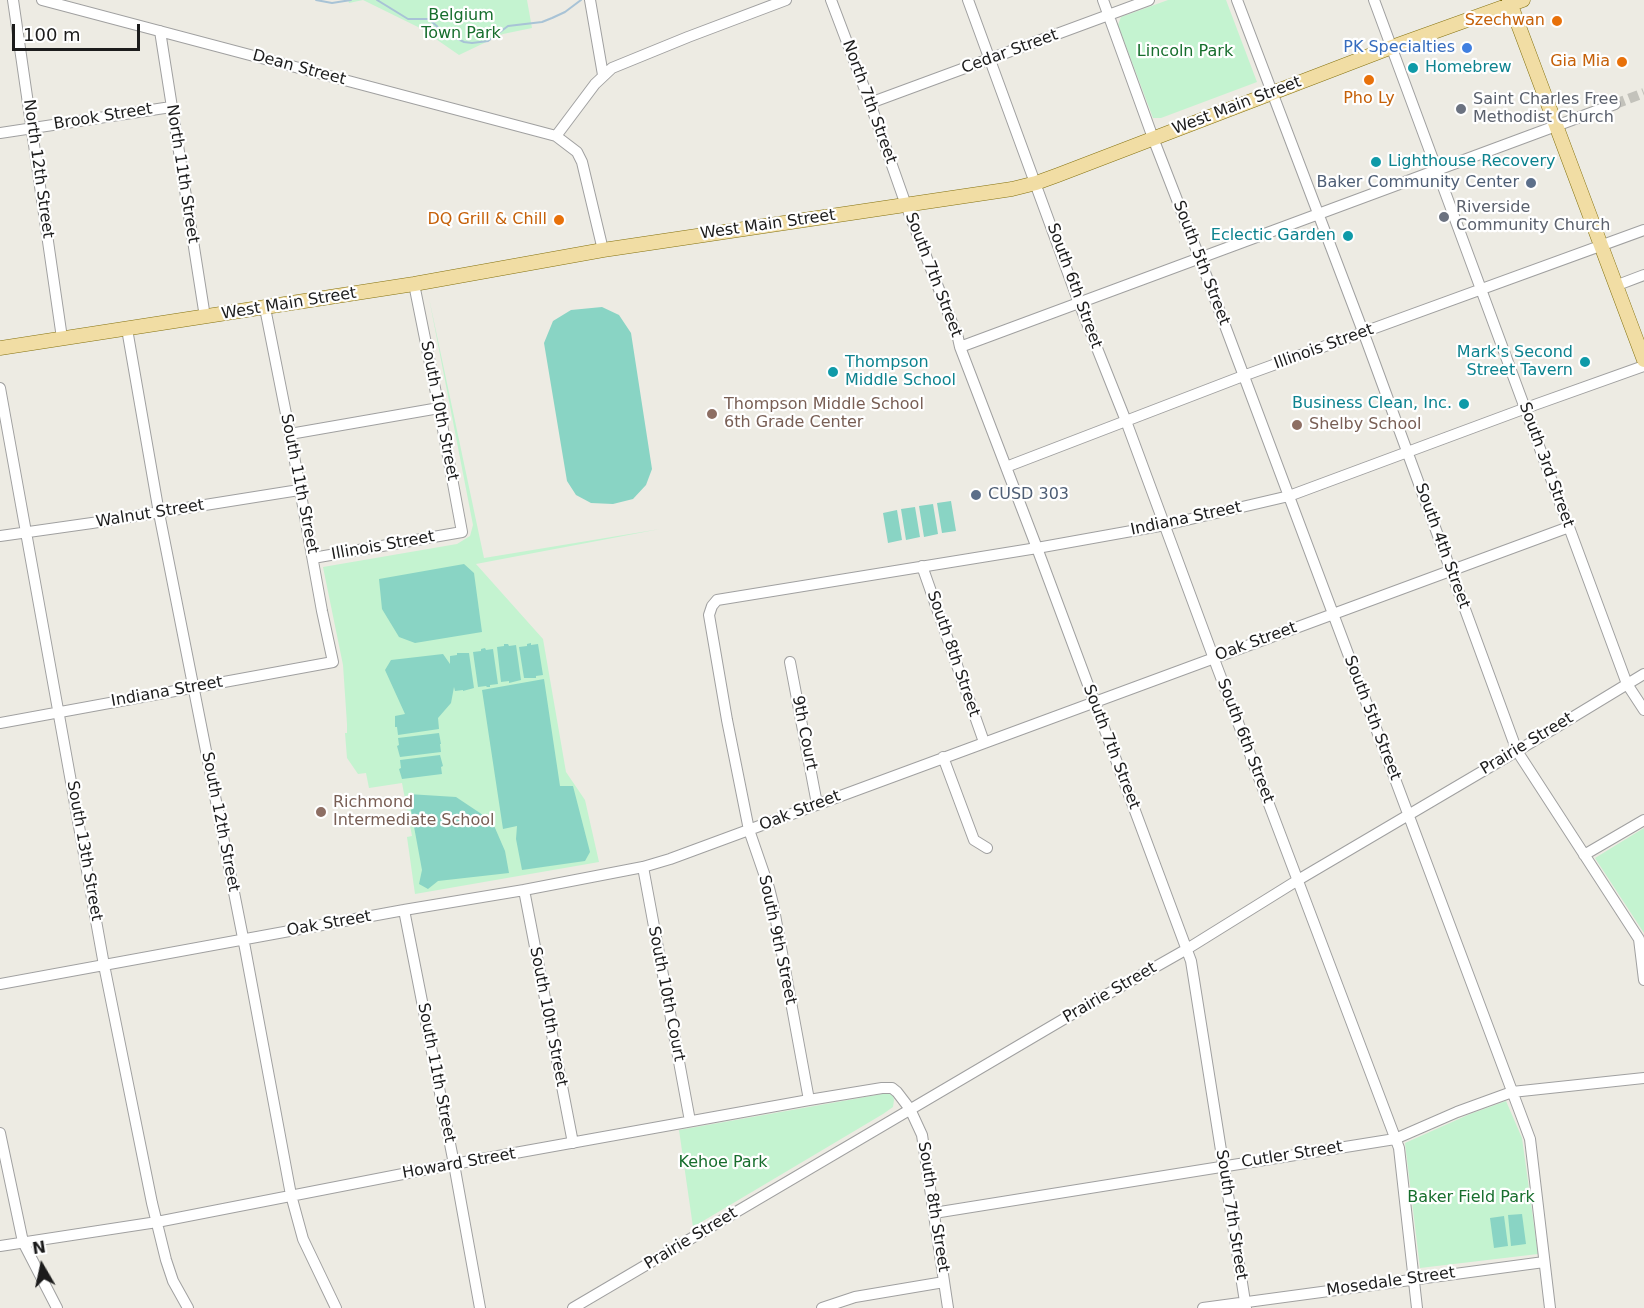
<!DOCTYPE html>
<style>
body{margin:0}
#map{position:relative;width:1644px;height:1308px;overflow:hidden;background:#edebe3;font-family:"DejaVu Sans",sans-serif}
canvas{display:block}
.north{position:absolute;left:12px;top:1236px;width:60px;height:60px;-webkit-text-stroke:4px #fff;paint-order:stroke;rotate:351deg;font-size:16px;font-weight:700;line-height:24px;text-align:center;color:#1c1c1c}
.north::after{content:'';display:block;margin:auto;width:21px;height:27px;background:#1c1c1c;clip-path:polygon(50% 0,100% 100%,50% 72%,0 100%)}
.scale{position:absolute;left:12px;top:24px;width:128px;height:27px;box-sizing:border-box;border:3px solid #1c1c1c;border-top:0;padding-left:8px;font-size:18px;line-height:21px;white-space:nowrap;color:#1c1c1c;-webkit-text-stroke:4px #fff;paint-order:stroke}
</style>
<div id="map">
<canvas width="1644" height="1308"></canvas>
<div class="north">N</div>
<div class="scale">100 m</div>
</div>
<script>
const g = document.querySelector('canvas').getContext('2d');
g.lineJoin = 'round';
function fill(path, color) { g.fillStyle = color; g.fill(path, 'evenodd'); }
const shape = rows => new Path2D(rows.map(r => 'M' + r).join(''));
function strokePath(path, color, width, dash) { g.strokeStyle = color; g.lineWidth = width; g.lineCap = dash ? 'butt' : 'round'; g.setLineDash(dash || []); g.stroke(path); }
function drawText(font, color, halo, rows, align = 'center') {
  g.font = font + ' "DejaVu Sans",sans-serif'; g.lineWidth = 4.5; g.setLineDash([]); g.textBaseline = 'middle'; g.strokeStyle = halo; g.fillStyle = color; for (const [text, x, y, turn = 0] of rows) {
    g.save(); g.translate(x, y); g.rotate((+turn || 0) * Math.PI / 180); g.textAlign = isNaN(turn) ? turn : align; if (halo) g.strokeText(text, 0, 0); g.fillText(text, 0, 0); g.restore();
  }
}
fill(shape([
 [348,0,527,0,532,28,503,34,459,55,420,28,363,0,349,3],
 [1168,0,1226,0,1257,82,1161,118,1153,118,1118,25,1121,17],
 [429,298,484,558,660,529,476,564,543,639,566,772,585,800,599,862,415,894,407,837,412,836,402,783,369,788,366,773,358,774,347,758,345,733,347,733,347,724,343,665,323,567,457,544,470,536,473,525],
 [1644,828,1644,933,1595,858],
 [888,1093,893,1096,894,1100,893,1107,883,1114,693,1227,679,1130],
 [1506,1101,1522,1138,1538,1254,1420,1268,1405,1143,1470,1114]
]), '#c4f3d0');
fill(shape([
 [602,307,619,315,631,333,652,469,646,485,633,499,613,504,591,503,576,495,567,481,544,343,553,321,571,310],
 [951,501,956,531,942,533,937,503],
 [933,504,938,534,924,537,919,506],
 [915,507,920,537,906,540,901,509],
 [897,510,902,540,888,543,883,513],
 [464,564,474,573,482,632,415,643,399,637,382,609,379,579],
 [531,643,531,645,538,644,543,675,536,676,536,678,524,678,519,647,527,646,527,644],
 [504,644,508,644,509,646,516,645,521,680,509,683,509,681,501,682,497,647,504,646],
 [485,648,486,650,493,649,498,684,490,685,490,687,487,687,486,686,478,687,473,652,481,651,481,649],
 [457,653,469,653,474,688,463,691,463,690,455,691,454,687,451,703,438,718,439,729,398,735,397,727,395,727,395,716,405,714,385,670,391,660,443,654,450,664,450,656,457,655],
 [544,679,560,786,573,786,590,852,585,861,522,870,516,839,517,826,503,829,482,690],
 [439,733,441,744,440,744,441,752,400,757,397,746,399,745,398,738],
 [440,755,443,766,441,767,442,774,402,779,399,769,401,768,400,760],
 [408,794,456,797,492,821,505,851,509,873,438,881,428,889,419,884,422,870],
 [1522,1214,1526,1244,1511,1246,1508,1215],
 [1504,1216,1508,1246,1494,1248,1490,1218]
]), '#89d4c4');
strokePath(shape([
 [316,0,332,3,351,0],
 [377,0,408,19,429,19,441,30,448,34,464,42,472,43,488,41,508,26,542,22,552,18,565,12,581,0]
]), '#a8c3d6', 2);
strokePath(shape([
 [1615,104,1644,93]
]), '#c3c2bb', 10, [10, 5]);
const minor = shape([
 [13,0,62,338],
 [42,0,556,136,577,152,582,162,603,250],
 [590,0,603,75],
 [831,0,870,103,906,205,958,338,960,347,1037,548,1191,961,1246,1308],
 [968,0,1079,303,1126,421,1217,667,1399,1148,1417,1308],
 [1103,0,1153,138,1200,259,1530,1139,1550,1308],
 [1237,0,1367,342,1517,751,1639,939,1644,980],
 [1374,0,1627,684,1644,710],
 [160,31,205,317],
 [870,103,1149,0],
 [0,133,171,107],
 [556,136,595,84,612,68,688,37,786,0],
 [1615,286,1644,275],
 [127,329,159,513,245,948,291,1195,303,1239,336,1308],
 [960,347,1615,104],
 [0,388,104,965,152,1203,166,1260,173,1281,188,1308],
 [290,434,439,408],
 [1006,467,1243,376,1644,230],
 [0,536,92,523,299,490],
 [313,558,462,532,439,408,414,284],
 [922,566,984,742],
 [790,662,817,804],
 [0,723,333,662,322,611,290,434,265,308],
 [943,757,974,840,987,848],
 [1584,855,1644,820],
 [643,867,690,1121],
 [524,890,573,1143],
 [404,910,454,1164,480,1308],
 [0,984,404,910,524,890,643,867,670,859,1569,527],
 [809,1100,773,904,769,888,749,830,727,720,709,615,712,606,717,600,1037,548,1165,525,1289,496,1526,408,1644,366],
 [0,1133,23,1242,57,1308],
 [934,1213,1395,1139,1457,1112,1512,1092,1644,1078],
 [0,1246,157,1222,454,1164,809,1100,882,1088,892,1088,897,1092,910,1109,922,1135,948,1308],
 [573,1308,1069,1016,1187,949,1298,880,1517,751,1644,674],
 [822,1308,855,1297,944,1282],
 [1203,1308,1544,1262]
]);
const major = shape([
 [1509,0,1644,360],
 [0,348,414,284,603,250,1012,189,1036,183,1058,175,1392,47,1523,0]
]);
strokePath(minor, '#a0a0a0', 12);
strokePath(major, '#857210', 15);
strokePath(minor, '#fff', 10);
strokePath(major, '#f1dda4', 14);
for (const [x, y, r, color] of [
 [1557,21,6,"#e8710a"],
 [1467,48,6,"#3f7fe0"],
 [1622,62,6,"#e8710a"],
 [1413,68,6,"#0f9aa8"],
 [1369,80,6,"#e8710a"],
 [1461,109,6,"#6b7280"],
 [1376,162,6,"#0f9aa8"],
 [1531,183,6,"#5c6f8a"],
 [1444,217,6,"#6b7280"],
 [559,220,6,"#e8710a"],
 [1348,236,6,"#0f9aa8"],
 [1585,362,6,"#0f9aa8"],
 [833,372,6,"#0f9aa8"],
 [1464,404,6,"#0f9aa8"],
 [712,414,6,"#8d6e63"],
 [1297,425,6,"#8d6e63"],
 [976,495,6,"#5c6f8a"],
 [321,812,6,"#8d6e63"]
]) { const dot = new Path2D(); dot.arc(x, y, r, 0, 2 * Math.PI); g.fillStyle = color; g.fill(dot); strokePath(dot, '#fff', 2); }
drawText('16px', '#176e2d', '#fff', [
 ["Belgium",461,16],
 ["Town Park",461,34],
 ["Lincoln Park",1185,52],
 ["Kehoe Park",723,1163],
 ["Baker Field Park",1471,1198]
]);
drawText('16px', '#c56008', '#fff', [
 ["Szechwan",1545,21],
 ["Gia Mia",1610,62],
 ["Pho Ly",1369,99,"center"],
 ["DQ Grill & Chill",547,220]
], 'right');
drawText('16px', '#366cbe', '#fff', [
 ["PK Specialties",1455,48]
], 'right');
drawText('16px', '#1c1c1c', '#fff', [
 ["Cedar Street",1010,52,-20],
 ["Dean Street",299,68,15],
 ["North 7th Street",869,102,70],
 ["West Main Street",1237,106,-21],
 ["Brook Street",103,117,-9],
 ["North 12th Street",38,169,82],
 ["North 11th Street",182,174,81],
 ["West Main Street",768,225,-8],
 ["South 5th Street",1201,263,69],
 ["South 7th Street",933,275,69],
 ["South 6th Street",1074,286,70],
 ["West Main Street",289,304,-9],
 ["Illinois Street",1324,347,-20],
 ["South 10th Street",439,411,79],
 ["South 3rd Street",1546,465,70],
 ["South 11th Street",299,484,79],
 ["Walnut Street",150,514,-9],
 ["Indiana Street",1186,519,-12],
 ["Illinois Street",383,546,-10],
 ["South 4th Street",1442,546,70],
 ["Oak Street",1256,642,-20],
 ["South 8th Street",953,654,71],
 ["Indiana Street",167,692,-10],
 ["South 5th Street",1372,718,69],
 ["9th Court",804,733,79],
 ["South 6th Street",1245,741,69],
 ["Prairie Street",1527,744,-31],
 ["South 7th Street",1111,747,69],
 ["Oak Street",800,811,-21],
 ["South 12th Street",220,822,79],
 ["South 13th Street",84,851,80],
 ["Oak Street",329,924,-10],
 ["South 9th Street",777,940,78],
 ["Prairie Street",1110,993,-30],
 ["South 10th Court",666,994,79],
 ["South 10th Street",548,1017,79],
 ["South 11th Street",436,1073,79],
 ["Cutler Street",1292,1155,-9],
 ["Howard Street",459,1164,-10],
 ["South 8th Street",933,1207,81],
 ["South 7th Street",1231,1215,81],
 ["Prairie Street",691,1239,-31],
 ["Mosedale Street",1391,1282,-8]
]);
drawText('16px', '#0d838f', '#fff', [
 ["Homebrew",1425,68],
 ["Lighthouse Recovery",1388,162],
 ["Eclectic Garden",1336,236,"right"],
 ["Mark's Second",1573,353,"right"],
 ["Street Tavern",1573,371,"right"],
 ["Thompson",845,363],
 ["Middle School",845,381],
 ["Business Clean, Inc.",1452,404,"right"]
], 'left');
drawText('16px', '#5b616d', '#fff', [
 ["Saint Charles Free",1473,100],
 ["Methodist Church",1473,118],
 ["Riverside",1456,208],
 ["Community Church",1456,226]
], 'left');
drawText('16px', '#4e5e75', '#fff', [
 ["Baker Community Center",1519,183],
 ["CUSD 303",988,495,"left"]
], 'right');
drawText('16px', '#785e54', '#fff', [
 ["Thompson Middle School",724,405],
 ["6th Grade Center",724,423],
 ["Shelby School",1309,425],
 ["Richmond",333,803],
 ["Intermediate School",333,821]
], 'left');
</script>
